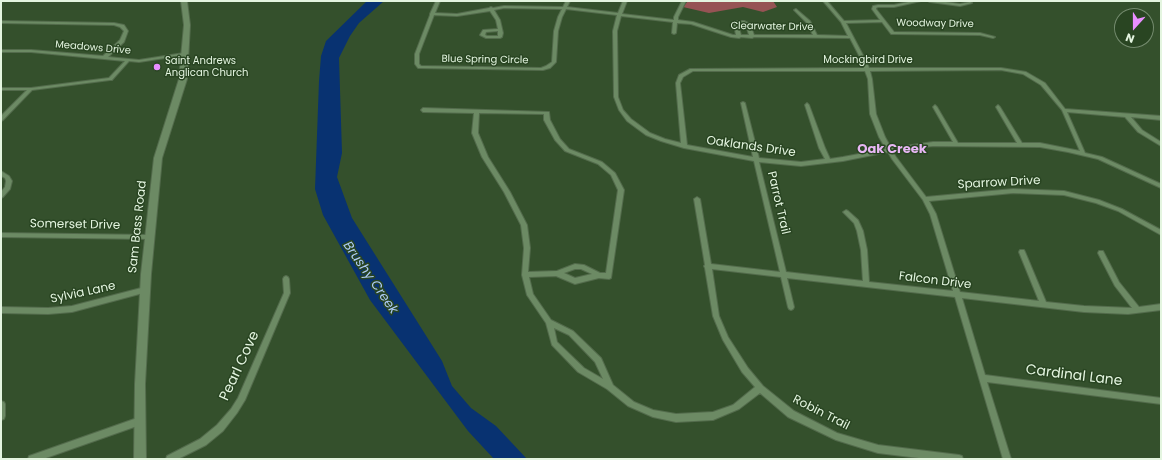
<!DOCTYPE html>
<style>
body{margin:0}
#map{position:relative;width:1162px;height:460px;overflow:hidden;background:#34502c;font-family:Poppins,sans-serif}
canvas{display:block}
.frame{position:absolute;inset:0;border:2px solid #e4f5e0;pointer-events:none}
.north{position:absolute;left:1114px;top:8px;width:40px;height:40px;box-sizing:border-box;background:#294522;border:1px solid #748b6e;border-radius:50%;rotate:201deg;font-size:11px;font-weight:700;line-height:16px;text-align:center;color:#e4f5e0}
.north::after{content:'';display:block;margin:auto;width:14px;height:18px;background:#e88eff;clip-path:polygon(50% 0,100% 100%,50% 72%,0 100%)}
</style>
<div id="map">
<canvas width="1162" height="460"></canvas>
<div class="frame"></div>
<div class="north">N</div>
</div>
<script>
const g = document.querySelector('canvas').getContext('2d');
g.lineJoin = 'round';
function fill(path, color) { g.fillStyle = color; g.fill(path, 'evenodd'); }
const shape = rows => new Path2D(rows.map(r => 'M' + r).join(''));
function strokePath(path, color, width, dash) { g.strokeStyle = color; g.lineWidth = width; g.lineCap = dash ? 'butt' : 'round'; g.setLineDash(dash || []); g.stroke(path); }
function drawText(font, color, halo, rows, align = 'center') {
  g.font = font + ' Poppins,sans-serif'; g.lineWidth = 3; g.setLineDash([]); g.textBaseline = 'middle'; g.strokeStyle = halo; g.fillStyle = color; for (const [text, x, y, turn = 0] of rows) {
    g.save(); g.translate(x, y); g.rotate((+turn || 0) * Math.PI / 180); g.textAlign = isNaN(turn) ? turn : align; if (halo) g.strokeText(text, 0, 0); g.fillText(text, 0, 0); g.restore();
  }
}
fill(shape([
 [688,1,773,1,777,7,763,12,743,7,709,13,683,7]
]), '#965354');
fill(shape([
 [367,1,384,1,359,23,350,36,339,58,342,153,337,177,352,218,442,361,452,386,471,408,496,426,527,459,494,459,468,431,370,300,323,215,315,189,319,81,321,56,326,41]
]), '#083271');
const street = shape([
 [436,1,440,1,435,13,457,14,489,8,491,7,493,8,504,6,563,7,566,1,570,1,567,7,618,13,623,1,627,1,622,14,674,20,674,17,682,1,686,1,678,17,678,20,693,22,733,35,736,35,734,25,737,21,744,21,750,24,754,35,813,35,807,23,794,10,796,9,810,21,817,35,848,36,841,22,823,1,827,1,844,21,880,20,872,9,873,6,878,5,894,5,913,1,921,1,894,7,878,7,876,8,876,9,894,32,980,33,995,37,993,38,980,35,893,34,891,34,882,22,846,23,867,63,869,68,1001,68,1026,72,1045,83,1065,109,1161,116,1161,120,1131,117,1142,130,1161,142,1161,146,1138,132,1125,117,1067,112,1085,153,1102,157,1161,184,1161,188,1098,159,1068,152,1040,147,933,146,892,151,896,157,926,197,1013,189,1064,191,1099,200,1122,209,1161,230,1161,235,1118,211,1096,203,1064,195,1013,193,929,201,936,214,960,292,1039,301,1019,252,1020,250,1024,250,1025,252,1046,302,1084,306,1132,308,1115,286,1098,253,1099,251,1103,251,1119,282,1139,307,1161,304,1161,310,1128,314,1084,312,962,298,985,375,1161,398,1161,404,987,382,1011,459,1003,459,955,297,787,278,794,307,793,309,791,310,789,309,788,307,781,277,712,269,719,316,728,337,748,368,763,386,794,411,837,433,878,445,959,455,962,456,963,459,927,459,878,453,836,440,788,417,760,393,739,409,713,420,676,422,653,417,628,406,607,389,578,372,552,345,546,323,527,295,522,275,524,248,521,225,504,192,482,157,472,133,474,113,423,112,421,110,423,108,549,112,550,120,560,139,569,149,602,162,615,173,624,190,611,278,609,279,599,278,575,284,556,276,529,277,533,294,551,320,573,331,601,358,613,385,634,402,653,410,676,414,713,412,733,405,755,387,742,372,723,340,713,316,705,268,704,266,705,265,694,199,697,197,700,199,711,264,780,272,754,161,684,148,661,141,646,135,627,121,619,110,614,97,613,31,617,15,566,9,562,17,558,31,556,62,550,68,543,70,418,68,415,64,415,54,430,15,430,14,436,1],
 [504,8,562,9,558,17,554,31,552,62,546,66,541,68,421,66,419,64,419,54,434,15,457,16,490,11,496,20,498,29,483,30,480,35,486,38,500,38,502,37,503,33,500,20,494,10,504,8],
 [621,16,673,22,672,33,674,34,676,33,677,23,691,24,731,37,739,38,741,37,752,38,754,37,850,38,863,63,864,68,690,69,679,75,676,83,681,143,665,139,650,133,631,119,623,110,618,97,617,31,621,16],
 [739,23,743,23,746,25,749,35,741,35,738,25,739,23],
 [498,31,498,36,487,36,485,35,486,32,498,31],
 [1001,70,1023,74,1041,85,1062,110,1080,151,1040,143,1022,143,1000,107,998,105,996,107,1017,143,958,143,937,107,935,105,933,107,953,142,933,142,891,148,885,137,876,114,872,79,870,71,1001,70],
 [693,71,865,71,868,79,870,114,879,137,886,149,843,157,830,159,825,148,809,105,807,103,805,105,819,148,825,159,801,162,759,158,745,103,743,102,741,103,753,157,687,145,680,83,683,77,693,71],
 [479,113,544,114,544,120,555,140,565,151,598,164,611,175,618,190,606,273,600,273,584,265,575,264,557,271,528,272,530,248,527,225,510,192,488,157,478,133,479,113],
 [888,152,892,159,923,200,930,214,953,291,869,282,867,250,863,231,858,220,848,211,846,210,843,212,854,223,857,231,861,250,863,281,786,272,759,162,801,166,843,161,888,152],
 [575,269,581,269,592,274,575,278,564,273,575,269],
 [554,328,569,335,595,362,603,379,584,368,557,342,554,328],
 [928,1,939,1,960,4,970,2,972,3,960,6,930,2,928,1],
 [1,21,114,23,124,25,128,31,124,42,108,57,139,60,184,53,186,54,184,55,139,62,129,61,112,80,110,80,32,90,3,120,1,121,1,116,27,90,1,90,1,88,31,88,109,78,125,61,31,52,1,52,1,50,31,50,103,56,120,40,124,31,120,27,114,25,1,23,1,21],
 [1,171,9,176,12,181,10,189,3,197,1,198,1,192,5,187,6,181,5,178,1,176,1,171],
 [1,233,149,235,151,235,152,237,151,239,149,239,1,237,1,233],
 [286,276,288,277,289,279,290,293,245,400,237,413,223,431,206,445,178,459,166,459,167,456,200,439,217,425,231,409,238,398,284,293,283,279,284,277,286,276],
 [145,287,147,288,148,290,147,292,72,312,48,314,1,313,1,307,48,308,72,306,145,287],
 [1,401,4,402,5,404,5,416,4,419,1,420,1,401],
 [140,417,143,418,144,421,143,424,140,425,43,459,28,459,29,456,32,455,140,417]
]);
const secondary = shape([
 [181,1,187,1,190,25,187,79,162,158,151,274,145,384,146,459,134,459,135,384,141,274,154,158,179,79,184,25,181,1]
]);
strokePath(street, '#536b4c', 2);
strokePath(secondary, '#536b4c', 2);
fill(street, '#6c8a64');
fill(secondary, '#6c8a64');
for (const [x, y, r, color] of [
 [157,67,4,"#e88eff"]
]) { const dot = new Path2D(); dot.arc(x, y, r, 0, 2 * Math.PI); g.fillStyle = color; g.fill(dot); strokePath(dot, '#294522', 1.5); }
drawText('10px', '#e4f5e0', '#294522', [
 ["Woodway Drive",935,24,1],
 ["Clearwater Drive",772,27,1],
 ["Meadows Drive",93,48,5],
 ["Blue Spring Circle",485,60,1],
 ["Mockingbird Drive",868,60]
]);
drawText('10px', '#e4f5e0', '#294522', [
 ["Saint Andrews",165,61],
 ["Anglican Church",165,73]
], 'left');
drawText('12px', '#e4f5e0', '#294522', [
 ["Oaklands Drive",751,147,8],
 ["Sparrow Drive",999,183,-3],
 ["Parrot Trail",778,203,77],
 ["Somerset Drive",75,225,1],
 ["Sam Bass Road",138,227,-84],
 ["Falcon Drive",935,281,7],
 ["Sylvia Lane",83,293,-12],
 ["Robin Trail",821,413,27]
]);
drawText('bold 13px', '#e8b7f5', '#294522', [
 ["Oak Creek",892,150]
]);
drawText('italic 13px', '#afccf9', '#294522', [
 ["Brushy Creek",370,278,55]
]);
drawText('14px', '#e4f5e0', '#294522', [
 ["Pearl Cove",240,366,-65],
 ["Cardinal Lane",1074,376,7]
]);
</script>
